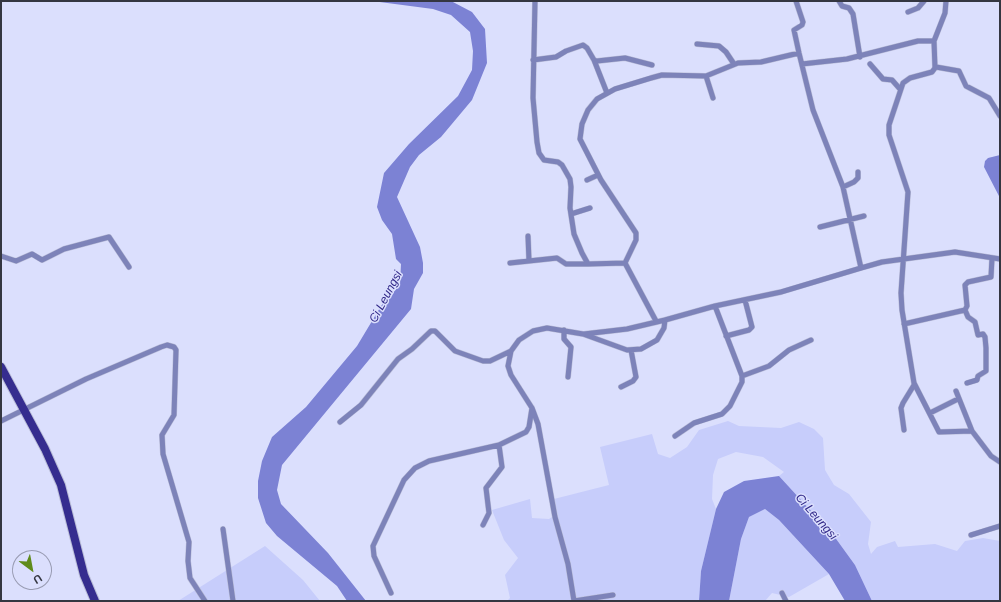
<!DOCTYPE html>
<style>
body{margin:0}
#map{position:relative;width:1001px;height:602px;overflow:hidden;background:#dbdffd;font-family:Helvetica,sans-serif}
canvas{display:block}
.frame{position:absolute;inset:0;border:2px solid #343641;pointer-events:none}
.north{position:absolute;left:12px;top:550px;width:40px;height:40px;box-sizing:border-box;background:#dbdffd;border:1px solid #989bb2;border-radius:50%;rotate:148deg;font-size:11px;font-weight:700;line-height:16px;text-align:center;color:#343641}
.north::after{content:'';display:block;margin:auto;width:14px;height:18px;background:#5f8b1b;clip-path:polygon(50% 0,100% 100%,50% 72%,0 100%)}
</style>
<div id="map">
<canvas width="1001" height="602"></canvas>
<div class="frame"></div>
<div class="north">U</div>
</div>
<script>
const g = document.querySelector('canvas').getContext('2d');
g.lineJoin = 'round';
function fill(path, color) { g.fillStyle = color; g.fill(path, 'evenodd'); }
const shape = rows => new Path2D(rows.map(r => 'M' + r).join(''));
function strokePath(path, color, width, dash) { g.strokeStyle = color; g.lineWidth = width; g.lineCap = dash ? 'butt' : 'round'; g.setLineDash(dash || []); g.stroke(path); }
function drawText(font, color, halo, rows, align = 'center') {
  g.font = font + ' Helvetica,sans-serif'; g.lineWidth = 3; g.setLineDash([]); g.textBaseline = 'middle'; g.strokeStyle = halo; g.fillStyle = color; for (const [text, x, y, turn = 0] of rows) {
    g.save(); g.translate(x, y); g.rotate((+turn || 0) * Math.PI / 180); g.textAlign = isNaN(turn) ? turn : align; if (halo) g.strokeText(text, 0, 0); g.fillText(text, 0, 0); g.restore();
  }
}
fill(shape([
 [728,421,739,426,781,428,799,422,814,429,823,438,825,470,834,485,849,494,871,522,868,544,871,554,877,547,895,541,898,547,935,544,957,551,965,541,983,538,1000,541,1000,601,872,601,855,565,834,536,779,476,784,472,763,457,736,452,718,459,713,475,712,499,716,509,701,571,699,601,507,601,510,598,505,575,518,558,504,540,492,510,530,499,532,518,549,519,552,517,550,500,609,485,600,447,652,434,658,454,670,458,687,447,699,430],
 [765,509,779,520,829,574,789,597,772,593,765,601,729,601,741,539,749,517],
 [265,546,303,580,320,601,178,601]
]), '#c7cdfb');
fill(shape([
 [372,1,451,1,472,12,485,29,487,63,472,100,441,137,419,155,410,167,397,197,420,247,423,263,423,273,414,289,411,309,282,465,277,490,281,504,328,553,366,601,347,601,337,586,277,536,266,523,258,498,258,481,262,461,272,437,306,407,357,346,381,306,400,285,401,264,396,259,392,234,382,220,377,207,384,173,409,144,458,96,472,70,473,51,470,32,451,15,433,9],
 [1000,155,1000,198,984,167,985,161,988,158],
 [779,476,834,536,855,565,872,601,845,601,829,574,779,520,765,509,749,517,741,539,729,601,699,601,701,571,716,509,724,492,744,481]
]), '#7c82d4');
const street = shape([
 [535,1,533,98,537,142,539,153,544,160,558,162,562,165,570,179,571,187,570,208,574,234,582,253,588,264,625,263],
 [796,1,803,22,802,25,794,30,799,53,813,110,843,187,861,268],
 [839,1,842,6,849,8,853,14,860,57],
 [946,1,945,13,934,41,935,68,932,72,910,78,903,83,889,125,889,135,908,192,901,293,902,310,914,383,939,432,972,431,991,456,1000,462],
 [908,12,918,8,924,1],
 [697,44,719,46,726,52,734,64],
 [533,60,556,57,566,51,583,45,587,48,594,60,597,61,625,58,652,65],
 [594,60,607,93],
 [802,64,847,59,918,41,934,41],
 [870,64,883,79,892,80,900,89],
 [936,67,959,71,966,86,989,98,1000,116],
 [706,76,713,98],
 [587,180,598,175],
 [843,187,854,182,858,178,858,172],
 [571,214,590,208],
 [820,227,864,216],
 [528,236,529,261],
 [1,256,16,261,32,254,42,260,64,249,109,237,129,267],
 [510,263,557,258,566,264,588,264],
 [965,310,968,317,975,322,978,335,983,334,985,337,986,348,986,371,978,376,977,380,967,383],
 [656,321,625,263,636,240,636,233,601,180,580,139,582,124,588,110,597,99,615,89,651,78,662,75,706,76,738,63,761,62,799,53],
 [904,324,965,310,967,306,965,285,968,282,991,277,992,258],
 [564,330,564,339,571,347,568,377],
 [584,334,627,329,665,320],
 [726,336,749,330,752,327,745,300],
 [742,376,769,366,789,350,811,340],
 [621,387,633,381,636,377,631,350],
 [956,391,972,431],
 [930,413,958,399],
 [1,421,86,379,161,347,167,345,174,347,176,350,174,415,162,435,163,454,189,542,188,561,190,578,205,601],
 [340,422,361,405,398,359,412,349,431,331,435,331,455,351,483,361,490,361,511,351],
 [904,430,901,408,903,403,914,385],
 [675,436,694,423,722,414,730,406,742,382,742,376,715,306],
 [483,525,489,513,486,488,502,467,499,445,526,432,529,427,532,408],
 [223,529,233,601],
 [971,535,1000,526],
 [391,593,374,556,373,546,404,480,415,468,429,461,499,445],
 [782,593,786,601],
 [574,601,568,564,555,517,538,424,532,408,511,375,508,366,511,351,519,340,533,331,547,328,583,334,627,350,641,349,657,340,664,328,665,320,715,306,781,292,861,268,882,262,955,252,1000,259],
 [574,601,613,595]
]);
const primary = shape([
 [1,367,45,449,61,485,84,575,95,601]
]);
strokePath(street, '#babdd7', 6);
strokePath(primary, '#babdd7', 10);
strokePath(street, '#7d83b9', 5);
strokePath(primary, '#352d8f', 8);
drawText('italic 12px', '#312888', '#dbdffd', [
 ["Ci Leungsi",386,297,-62],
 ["Ci Leungsi",816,517,49]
]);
</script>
